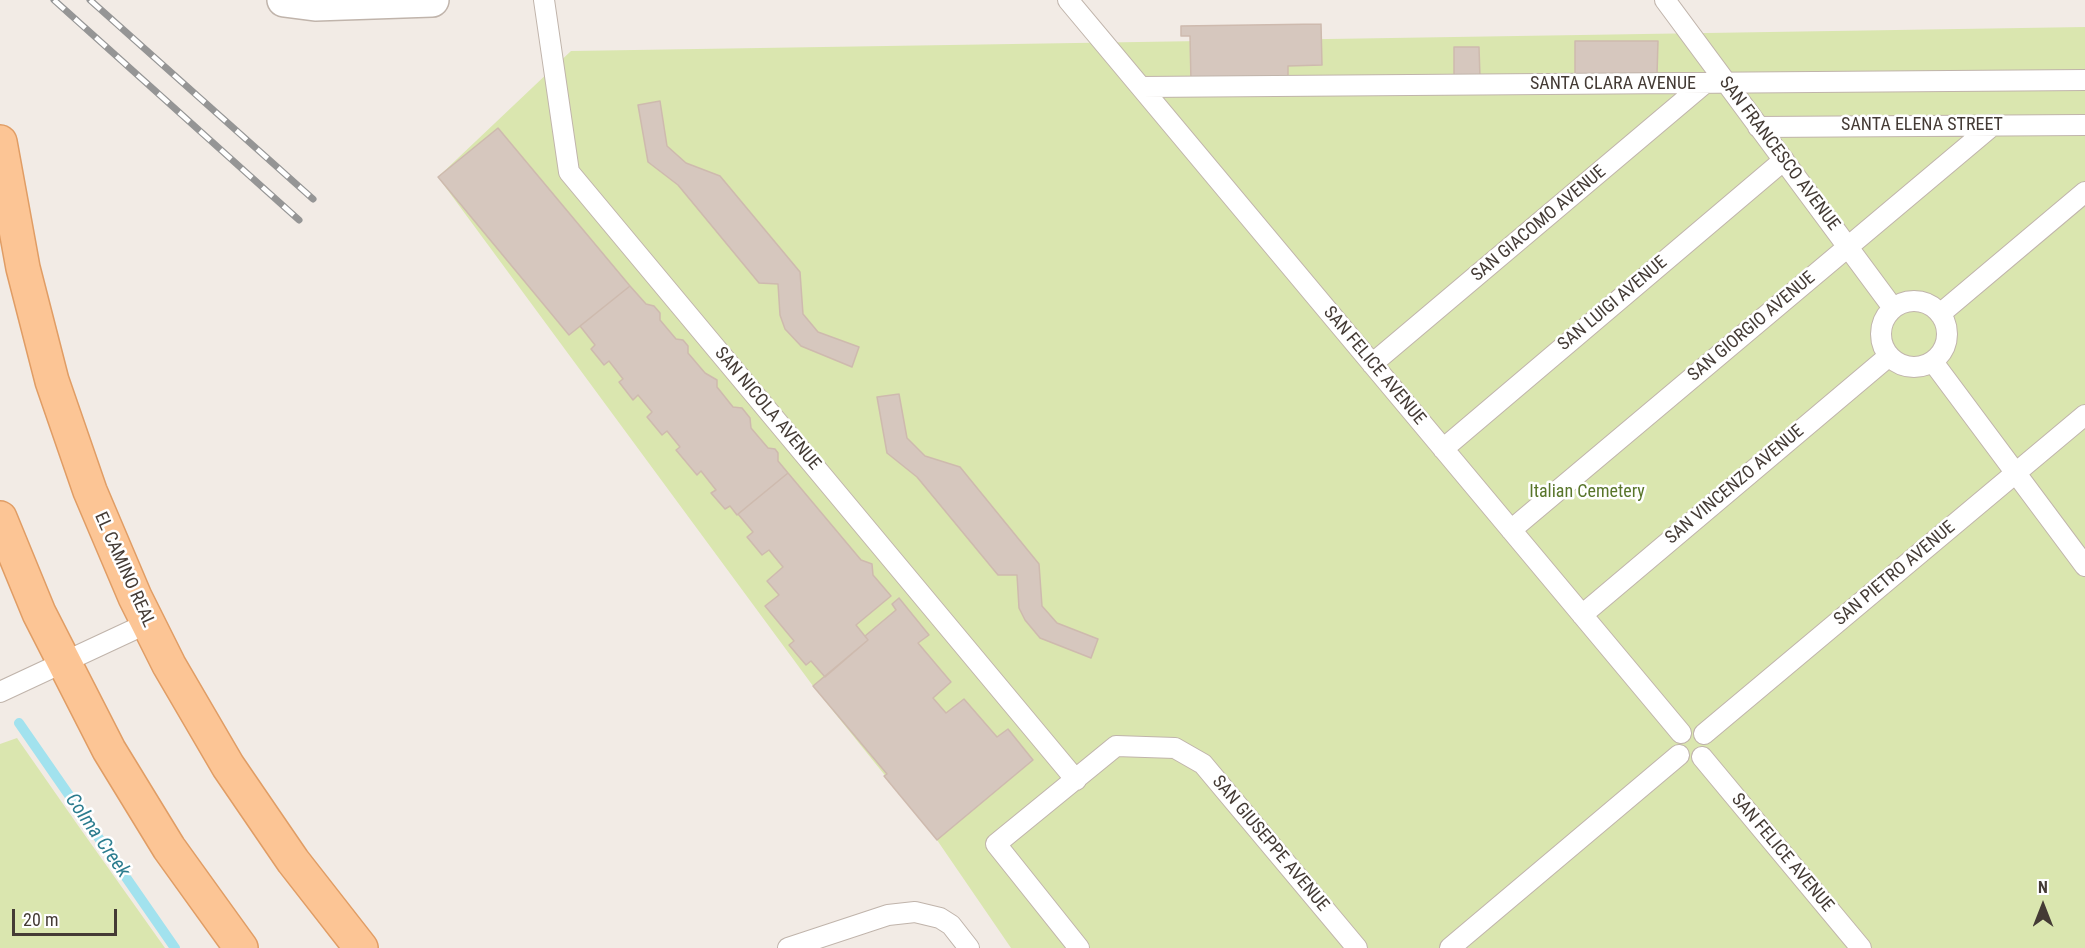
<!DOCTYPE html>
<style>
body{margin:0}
#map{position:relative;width:2085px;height:948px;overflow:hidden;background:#f2ebe5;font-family:"Roboto Condensed",sans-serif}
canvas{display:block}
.north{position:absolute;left:2013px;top:876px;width:60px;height:60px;-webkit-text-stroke:4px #fff;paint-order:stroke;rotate:0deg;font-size:16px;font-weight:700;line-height:24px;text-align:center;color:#443b35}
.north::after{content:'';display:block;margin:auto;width:21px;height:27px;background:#443b35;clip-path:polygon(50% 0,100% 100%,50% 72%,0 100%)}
.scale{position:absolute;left:12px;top:909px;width:105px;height:27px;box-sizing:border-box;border:3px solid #443b35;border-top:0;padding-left:8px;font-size:18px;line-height:21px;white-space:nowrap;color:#443b35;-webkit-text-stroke:4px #fff;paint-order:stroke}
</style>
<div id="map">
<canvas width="2085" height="948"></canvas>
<div class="north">N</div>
<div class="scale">20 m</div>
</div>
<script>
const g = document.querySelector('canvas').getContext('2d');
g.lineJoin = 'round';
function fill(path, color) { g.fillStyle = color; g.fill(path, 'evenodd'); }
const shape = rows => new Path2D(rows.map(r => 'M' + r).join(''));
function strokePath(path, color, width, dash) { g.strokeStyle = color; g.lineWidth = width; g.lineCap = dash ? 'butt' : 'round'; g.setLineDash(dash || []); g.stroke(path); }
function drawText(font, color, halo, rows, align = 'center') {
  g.font = font + ' "Roboto Condensed",sans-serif'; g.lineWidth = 5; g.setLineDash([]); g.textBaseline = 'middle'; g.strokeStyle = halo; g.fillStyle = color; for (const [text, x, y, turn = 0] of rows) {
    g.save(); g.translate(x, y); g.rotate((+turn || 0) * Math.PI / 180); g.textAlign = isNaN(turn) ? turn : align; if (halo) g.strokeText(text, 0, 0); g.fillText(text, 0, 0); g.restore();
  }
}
fill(shape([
 [2085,27,2085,948,1011,948,937,840,813,686,438,177,571,51],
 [17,738,77,824,165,948,0,948,0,744]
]), '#dae6af');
strokePath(shape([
 [19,723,175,948]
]), '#a2e2ee', 10);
const building = shape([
 [1321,24,1322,65,1288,66,1288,82,1191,83,1190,36,1181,36,1181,26,1321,24],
 [1575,41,1658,41,1657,75,1575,81,1575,41],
 [1454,47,1479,47,1480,78,1454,78,1454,47],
 [660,101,667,146,686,163,720,176,800,272,803,314,818,332,859,347,852,367,801,346,785,329,780,315,778,284,759,283,678,185,648,162,638,105,660,101],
 [498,128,630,286,569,335,438,177,498,128],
 [630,286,646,304,654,306,660,313,660,320,676,339,683,340,688,346,688,353,705,373,717,380,717,387,733,407,742,408,750,418,751,428,768,448,775,449,778,453,778,461,788,473,737,515,730,506,725,509,711,493,716,490,701,471,697,475,676,450,680,447,667,431,662,435,647,417,652,412,638,395,633,400,619,382,623,379,609,361,604,365,591,349,595,345,580,326,630,286],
 [899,394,907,438,925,456,960,467,1039,564,1042,606,1057,623,1098,639,1091,658,1040,638,1025,620,1019,608,1017,575,998,575,917,477,887,453,877,397,899,394],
 [788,473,861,560,872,564,873,575,891,596,856,625,868,640,825,677,811,661,806,665,789,645,794,641,765,606,779,595,767,581,783,567,769,550,762,555,747,537,753,532,738,514,788,473],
 [899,598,929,635,918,643,951,682,933,698,946,713,964,699,997,737,1008,729,1033,760,937,840,884,776,887,774,813,686,868,640,865,636,896,610,892,604,899,598]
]);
fill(building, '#d6c7be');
strokePath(building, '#cebaae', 1.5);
const service = shape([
 [544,0,569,172,1076,780],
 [1068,0,1681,733],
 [1665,0,1893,308],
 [1141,87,2085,80],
 [1758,127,2085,125],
 '1881 334a33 33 0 1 1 66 0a33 33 0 1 1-66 0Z',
 [1940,314,2085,192],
 [1933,362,2085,566],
 [1372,364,1705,83],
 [1443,449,1784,160],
 [1511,530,1993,125],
 [1582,615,1889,356],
 [0,692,148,623],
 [1704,734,2085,415],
 [1702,757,1861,948],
 [788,948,888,915,915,912,940,918,951,925,969,948],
 [1079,948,996,844,1116,746,1175,748,1203,764,1357,948],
 [1450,948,1679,755]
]);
const minor = shape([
 [284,0,315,4,432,0]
]);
const primary = shape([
 [0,142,23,268,52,381,90,491,135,597,169,665,228,766,293,861,361,948],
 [0,518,39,613,109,750,169,848,241,948]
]);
strokePath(service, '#c0b4ab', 22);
strokePath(minor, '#c0b4ab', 36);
strokePath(primary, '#e09d65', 36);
strokePath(service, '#fff', 20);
strokePath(minor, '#fff', 33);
strokePath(primary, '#fcc595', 33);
const rail = shape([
 [54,0,299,220],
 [90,0,313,199]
]);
strokePath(rail, '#959595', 7);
strokePath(rail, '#fff', 4.5, [14]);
drawText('18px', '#443b35', '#fff', [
 ["SANTA CLARA AVENUE",1613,84],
 ["SANTA ELENA STREET",1922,125],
 ["SAN FRANCESCO AVENUE",1779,154,53],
 ["SAN GIACOMO AVENUE",1539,224,-40],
 ["SAN LUIGI AVENUE",1613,304,-40],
 ["SAN GIORGIO AVENUE",1752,327,-40],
 ["SAN FELICE AVENUE",1374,366,50],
 ["SAN NICOLA AVENUE",767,409,50],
 ["SAN VINCENZO AVENUE",1735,485,-40],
 ["EL CAMINO REAL",124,570,66],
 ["SAN PIETRO AVENUE",1895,574,-40],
 ["SAN GIUSEPPE AVENUE",1270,844,50],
 ["SAN FELICE AVENUE",1782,853,50]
]);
drawText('18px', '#58752a', '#fff', [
 ["Italian Cemetery",1587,492]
]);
drawText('italic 20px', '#2b7c8e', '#fff', [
 ["Colma Creek",97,836,55]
]);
</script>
